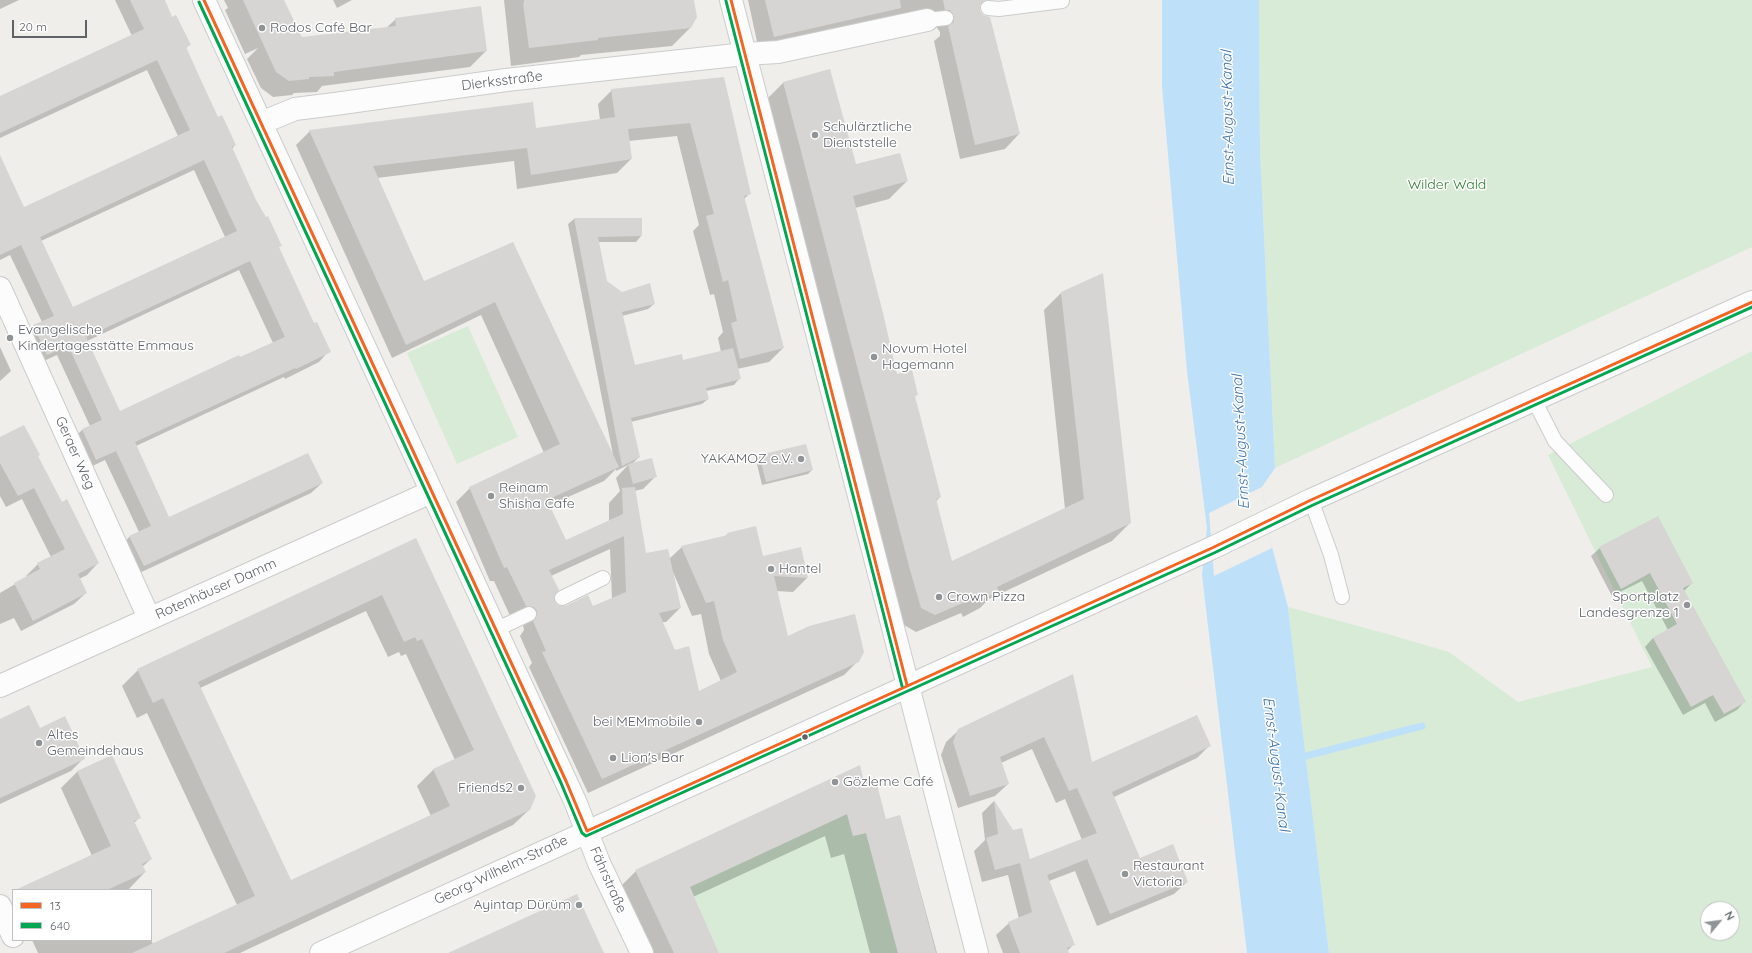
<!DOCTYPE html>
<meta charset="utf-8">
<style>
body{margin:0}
#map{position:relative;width:1752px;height:953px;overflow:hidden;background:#efeeea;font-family:Quicksand,sans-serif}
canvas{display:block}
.legend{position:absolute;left:12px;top:889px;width:140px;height:52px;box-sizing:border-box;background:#fff;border:1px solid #bfc1c3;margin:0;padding:5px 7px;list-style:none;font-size:12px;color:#5f6368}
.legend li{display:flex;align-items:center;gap:8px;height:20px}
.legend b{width:20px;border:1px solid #bfc1c3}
.north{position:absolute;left:1700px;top:901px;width:40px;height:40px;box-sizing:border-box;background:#fff;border:1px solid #bfc1c3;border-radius:50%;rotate:61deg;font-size:11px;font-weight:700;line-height:16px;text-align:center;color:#5f6368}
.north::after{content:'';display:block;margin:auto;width:14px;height:18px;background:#919496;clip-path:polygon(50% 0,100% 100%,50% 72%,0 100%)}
.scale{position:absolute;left:12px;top:20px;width:75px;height:18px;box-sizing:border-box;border:2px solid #5f6368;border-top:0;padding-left:5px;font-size:12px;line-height:14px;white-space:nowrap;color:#5f6368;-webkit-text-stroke:3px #fff;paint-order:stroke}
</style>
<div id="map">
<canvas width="1752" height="953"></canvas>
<ul class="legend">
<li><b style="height:5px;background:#f26522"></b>13</li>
<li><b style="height:5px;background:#00a651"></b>640</li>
</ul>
<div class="north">N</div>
<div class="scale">20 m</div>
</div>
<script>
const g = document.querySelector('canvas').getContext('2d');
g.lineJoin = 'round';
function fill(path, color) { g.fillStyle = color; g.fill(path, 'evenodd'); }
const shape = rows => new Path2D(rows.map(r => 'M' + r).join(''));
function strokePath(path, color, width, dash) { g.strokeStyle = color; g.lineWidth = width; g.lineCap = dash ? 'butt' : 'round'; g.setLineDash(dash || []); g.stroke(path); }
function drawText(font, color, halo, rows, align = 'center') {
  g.font = font + ' Quicksand,sans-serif'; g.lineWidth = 3; g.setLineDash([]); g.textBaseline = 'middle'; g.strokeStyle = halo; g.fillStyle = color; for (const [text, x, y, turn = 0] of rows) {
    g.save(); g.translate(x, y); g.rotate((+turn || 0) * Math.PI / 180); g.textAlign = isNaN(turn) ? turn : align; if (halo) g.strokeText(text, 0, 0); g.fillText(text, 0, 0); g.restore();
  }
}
fill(shape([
 [1259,0,1752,0,1752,247,1275,468,1260,149],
 [468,326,518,437,457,464,407,353],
 [1752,351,1752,953,1329,953,1288,607,1391,635,1449,652,1518,702,1652,667,1548,455],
 [1708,909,1732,909,1732,933,1708,933],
 [847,814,853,836,866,833,898,953,719,953,690,887]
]), '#d8ebd6');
fill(shape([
 [1162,0,1259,0,1260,149,1275,468,1262,487,1271,543,1288,607,1329,953,1247,953,1202,575,1207,528,1187,371,1162,86]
]), '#bfe0f9');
fill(shape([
 [1262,487,1272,548,1214,576,1209,513]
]), '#efeeea');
fill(shape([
 [0,0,19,0,0,9],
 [115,0,164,0,172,18,190,44,185,49,218,118,235,145,232,149,255,200,280,246,278,248,314,324,329,351,319,362,285,379,284,377,136,446,168,518,322,483,311,493,133,576,120,547,130,536,139,532,105,460,86,469,72,440,82,430,90,426,57,355,37,364,24,336,34,326,42,322,10,255,0,260,0,158,23,209,178,136,147,70,0,138,0,97,132,36],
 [194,170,225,237,72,308,41,241],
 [239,270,273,343,120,413,87,341],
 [224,0,283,0,270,42,386,28,396,19,486,51,470,67,322,86,317,92,294,93,292,95,273,97,261,88,247,59,258,48,245,54,225,10,228,8],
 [333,0,352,0,337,8],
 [504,0,693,0,690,28,672,46,581,55,579,57,511,66],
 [748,0,985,0,978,8,1019,134,1005,149,960,159,934,41,940,36,940,32,935,25,759,51],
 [723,78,750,193,744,199,783,348,769,362,737,369,739,379,734,385,706,391,708,399,702,404,631,422,639,457,632,464,656,476,643,489,634,491,645,555,669,559,682,547,724,537,728,534,762,557,807,578,793,592,776,591,787,637,858,661,844,675,588,793,529,667,532,663,520,636,524,630,523,625,520,620,512,620,494,581,490,581,456,502,470,488,544,453,481,315,392,358,296,145,310,131,535,129,600,120,598,104,612,90],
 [677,136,699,225,693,231,710,295,714,294,723,332,718,338,721,352,682,361,634,367,622,316,648,309,654,304,621,293,606,282,598,242,636,242,641,236,641,219,574,219,568,224,613,455,513,243,424,282,377,178,514,161,517,189,617,173,631,159,629,141],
 [628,465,616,478,620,491,609,503,609,521,566,541,548,506,604,481,616,469,616,471],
 [610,549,612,599,592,607,557,606,552,598,551,576],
 [673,572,692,616,701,614,709,654,721,681,698,693,674,651,662,622,666,622,680,608],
 [784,82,855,165,907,181,889,199,855,208,896,375,917,394,914,397,940,497,936,501,951,562,1065,509,1044,310,1061,293,1130,523,1112,541,989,599,980,608,963,617,961,613,916,632,904,625,766,100],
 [0,347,11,371,0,381],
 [0,438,37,457,62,503,98,563,87,575,79,579,86,593,74,604,21,631,14,618,0,624,0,593,27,577,26,576,38,564,51,557,22,499,6,507,0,496],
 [760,456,812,470,808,474,762,485,756,460],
 [416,540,530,809,513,825,240,953,38,953,32,940,151,940,153,944,237,905,147,713,137,718,122,686,138,670],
 [366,611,388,657,399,652,401,656,406,654,455,760,433,770,417,786,431,816,291,881,200,688],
 [1600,548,1692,583,1684,591,1745,701,1737,710,1715,722,1705,703,1683,715,1645,647,1653,638,1668,630,1642,581,1612,596,1591,556],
 [1072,676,1091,763,1209,746,1197,758,1114,797,1140,859,1187,882,1174,894,1097,926,1075,871,1049,881,1073,945,1067,951,1068,953,1003,953,996,935,1009,923,1019,919,1008,875,982,882,974,851,985,840,982,813,994,801,1029,860,1082,840,1065,799,1056,803,1032,749,1001,763,1008,784,995,796,958,808,941,755,946,742,959,730],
 [0,720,39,729,84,758,71,771,0,804],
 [112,756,139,818,134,823,151,859,142,867,145,872,128,890,24,890,92,856,61,788,77,772],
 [863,782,885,820,900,816,937,953,870,953,844,854,831,858,825,836,693,897,718,953,642,953,614,893,636,871]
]), '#0003');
strokePath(shape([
 [1298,758,1422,726]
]), '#bfe0f9', 7);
fill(shape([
 [130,0,165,0,172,17,176,15,191,45,186,47,200,78,218,117,222,115,236,145,232,147,256,200,266,217,268,216,282,246,279,247,314,323,317,322,331,352,296,369,295,368,135,442,169,517,308,453,323,483,144,566,129,536,151,526,116,451,96,460,82,429,102,420,68,345,47,355,33,325,54,316,21,245,0,255,0,155,24,207,190,130,157,60,0,133,0,96,144,29],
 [204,160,237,231,73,307,40,237],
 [250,261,285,337,240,357,239,355,120,411,86,337],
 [243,0,284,0,302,37,396,26,395,18,481,6,487,51,334,72,334,76,309,77,309,79,289,81,276,72],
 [524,0,694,0,697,17,691,28,598,38,598,40,529,48,523,3,524,3],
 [765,0,900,0,901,8,774,37],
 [943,0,986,0,981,3,980,11,983,15,990,17,1020,134,975,145,948,26,954,22,954,17,950,10,945,10],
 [830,69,856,164,900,153,908,181,853,196,883,313,897,374,912,370,918,395,915,396,941,497,936,499,952,561,1084,499,1061,292,1103,273,1131,523,997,587,999,591,981,600,979,596,935,615,921,608,909,566,783,82],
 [724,77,751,194,744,196,784,348,740,359,731,323,737,321,728,280,723,282,706,216,714,214,690,123,628,129,632,159,531,175,527,148,373,166,424,281,513,242,619,467,547,500,566,540,623,514,622,488,635,487,646,553,668,549,681,608,659,613,675,650,689,646,699,691,737,672,723,640,714,601,706,603,681,546,728,535,727,533,756,526,763,556,801,547,808,578,774,576,788,636,809,626,855,614,864,652,859,662,602,779,542,652,546,651,533,621,537,615,537,611,534,607,526,606,507,567,504,568,469,487,560,444,495,302,406,345,309,130,533,102,536,128,615,117,611,89],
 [624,536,626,592,593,606,588,595,565,606,557,605,554,597,559,590,549,570],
 [574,218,642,218,642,236,598,237,607,281,622,292,650,283,655,304,622,312,635,365,682,354,683,360,733,348,741,379,706,388,709,399,631,418,640,457,622,466],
 [24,425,40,455,38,456,62,502,67,499,99,563,78,574,87,593,33,621,14,583,40,569,37,563,65,549,34,488,18,496,0,463,0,437],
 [806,444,813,470,766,482,759,455],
 [652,458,657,477,633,484,628,464],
 [1658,516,1693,583,1683,588,1746,702,1724,714,1713,695,1691,707,1653,638,1677,624,1650,573,1621,589,1599,547],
 [416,538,536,796,530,810,224,953,132,953,255,896,163,698,153,703,137,669],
 [382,595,404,642,415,637,417,641,422,639,474,750,433,769,450,806,291,880,198,682],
 [1073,674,1092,762,1197,715,1211,746,1112,792,1140,858,1173,844,1188,882,1110,914,1087,859,1047,875,1075,945,1067,948,1069,953,1020,953,1008,922,1032,912,1020,863,995,870,986,838,998,834,994,800,1013,830,1022,828,1030,859,1097,833,1077,788,1069,791,1044,737,1000,757,1009,784,970,796,953,742,958,729],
 [29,705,40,728,65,716,85,759,0,798,0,719],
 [112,755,141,818,134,821,152,859,142,864,146,872,107,890,15,890,111,846,77,771],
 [860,765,864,781,875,777,886,819,900,815,936,953,898,953,866,833,853,836,847,814,690,887,719,953,674,953,635,870],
 [577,894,604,953,448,953]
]), '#d6d5d3');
const service = shape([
 [988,8,999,9,1062,1,1062,0],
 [927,20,946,18],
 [1534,400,1555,441,1606,495],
 [1311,500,1331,555,1342,597],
 [562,598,603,578],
 [495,630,529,614]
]);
const minor = shape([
 [204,0,575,801,599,863,642,953],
 [731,0,977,953],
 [261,123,295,109,335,104,506,80,745,54,778,52,927,20],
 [0,288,149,618],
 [0,686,431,492],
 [0,906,13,936]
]);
const tertiary = shape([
 [321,953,1212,548,1311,500,1752,302]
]);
strokePath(service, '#cbcccc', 16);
strokePath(minor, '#cbcccc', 24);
strokePath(tertiary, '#cbcccc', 24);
strokePath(service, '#fdfcfc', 14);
strokePath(minor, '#fdfcfc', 22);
strokePath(tertiary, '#fdfcfc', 22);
strokePath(shape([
 [204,0,566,781,587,831],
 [731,0,907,685],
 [587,831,1212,548,1311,500,1752,302]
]), '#f26522', 3);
strokePath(shape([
 [726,1,902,686],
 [199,2,561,783,582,833,586,836,1214,553,1313,505,1752,307]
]), '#00a651', 3);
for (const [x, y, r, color] of [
 [262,28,4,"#919496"],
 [815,135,4,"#919496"],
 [10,338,4,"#919496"],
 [874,357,4,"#919496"],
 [801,459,4,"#919496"],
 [491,496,4,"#919496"],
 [771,569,4,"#919496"],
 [939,597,4,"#919496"],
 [1687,605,4,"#919496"],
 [699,722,4,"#919496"],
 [805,737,3.5,"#5f6368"],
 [39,743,4,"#919496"],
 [613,758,4,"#919496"],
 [835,782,4,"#919496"],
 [521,788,4,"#919496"],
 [1125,874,4,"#919496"],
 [579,905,4,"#919496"]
]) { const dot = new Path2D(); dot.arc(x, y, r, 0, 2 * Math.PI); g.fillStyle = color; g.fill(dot); strokePath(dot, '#fff', 1.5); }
drawText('14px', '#5f6368', '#fff', [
 ["Rodos Café Bar",270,28],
 ["Schulärztliche",823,127],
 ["Dienststelle",823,143],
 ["Evangelische",18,330],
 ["Kindertagesstätte Emmaus",18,346],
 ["Novum Hotel",882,349],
 ["Hagemann",882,365],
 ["YAKAMOZ e.V.",793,459,"right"],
 ["Reinam",499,488],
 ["Shisha Cafe",499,504],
 ["Hantel",779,569],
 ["Crown Pizza",947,597],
 ["Sportplatz",1679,597,"right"],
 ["Landesgrenze 1",1679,613,"right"],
 ["bei MEMmobile",691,722,"right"],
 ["Altes",47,735],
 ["Gemeindehaus",47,751],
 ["Lion's Bar",621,758],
 ["Gözleme Café",843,782],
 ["Friends2",513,788,"right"],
 ["Restaurant",1133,866],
 ["Victoria",1133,882],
 ["Ayintap Dürüm",571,905,"right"]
], 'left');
drawText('14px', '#5f6368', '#fff', [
 ["Dierksstraße",502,81,-7],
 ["Geraer Weg",75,453,66],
 ["Rotenhäuser Damm",216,589,-24],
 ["Georg-Wilhelm-Straße",501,870,-25],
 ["Fährstraße",608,880,66]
]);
drawText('14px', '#348238', '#fff', [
 ["Wilder Wald",1447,185]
]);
drawText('italic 15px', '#4174aa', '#fff', [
 ["Ernst-August-Kanal",1228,118,-91],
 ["Ernst-August-Kanal",1241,442,-93],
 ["Ernst-August-Kanal",1276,764,83]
]);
</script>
